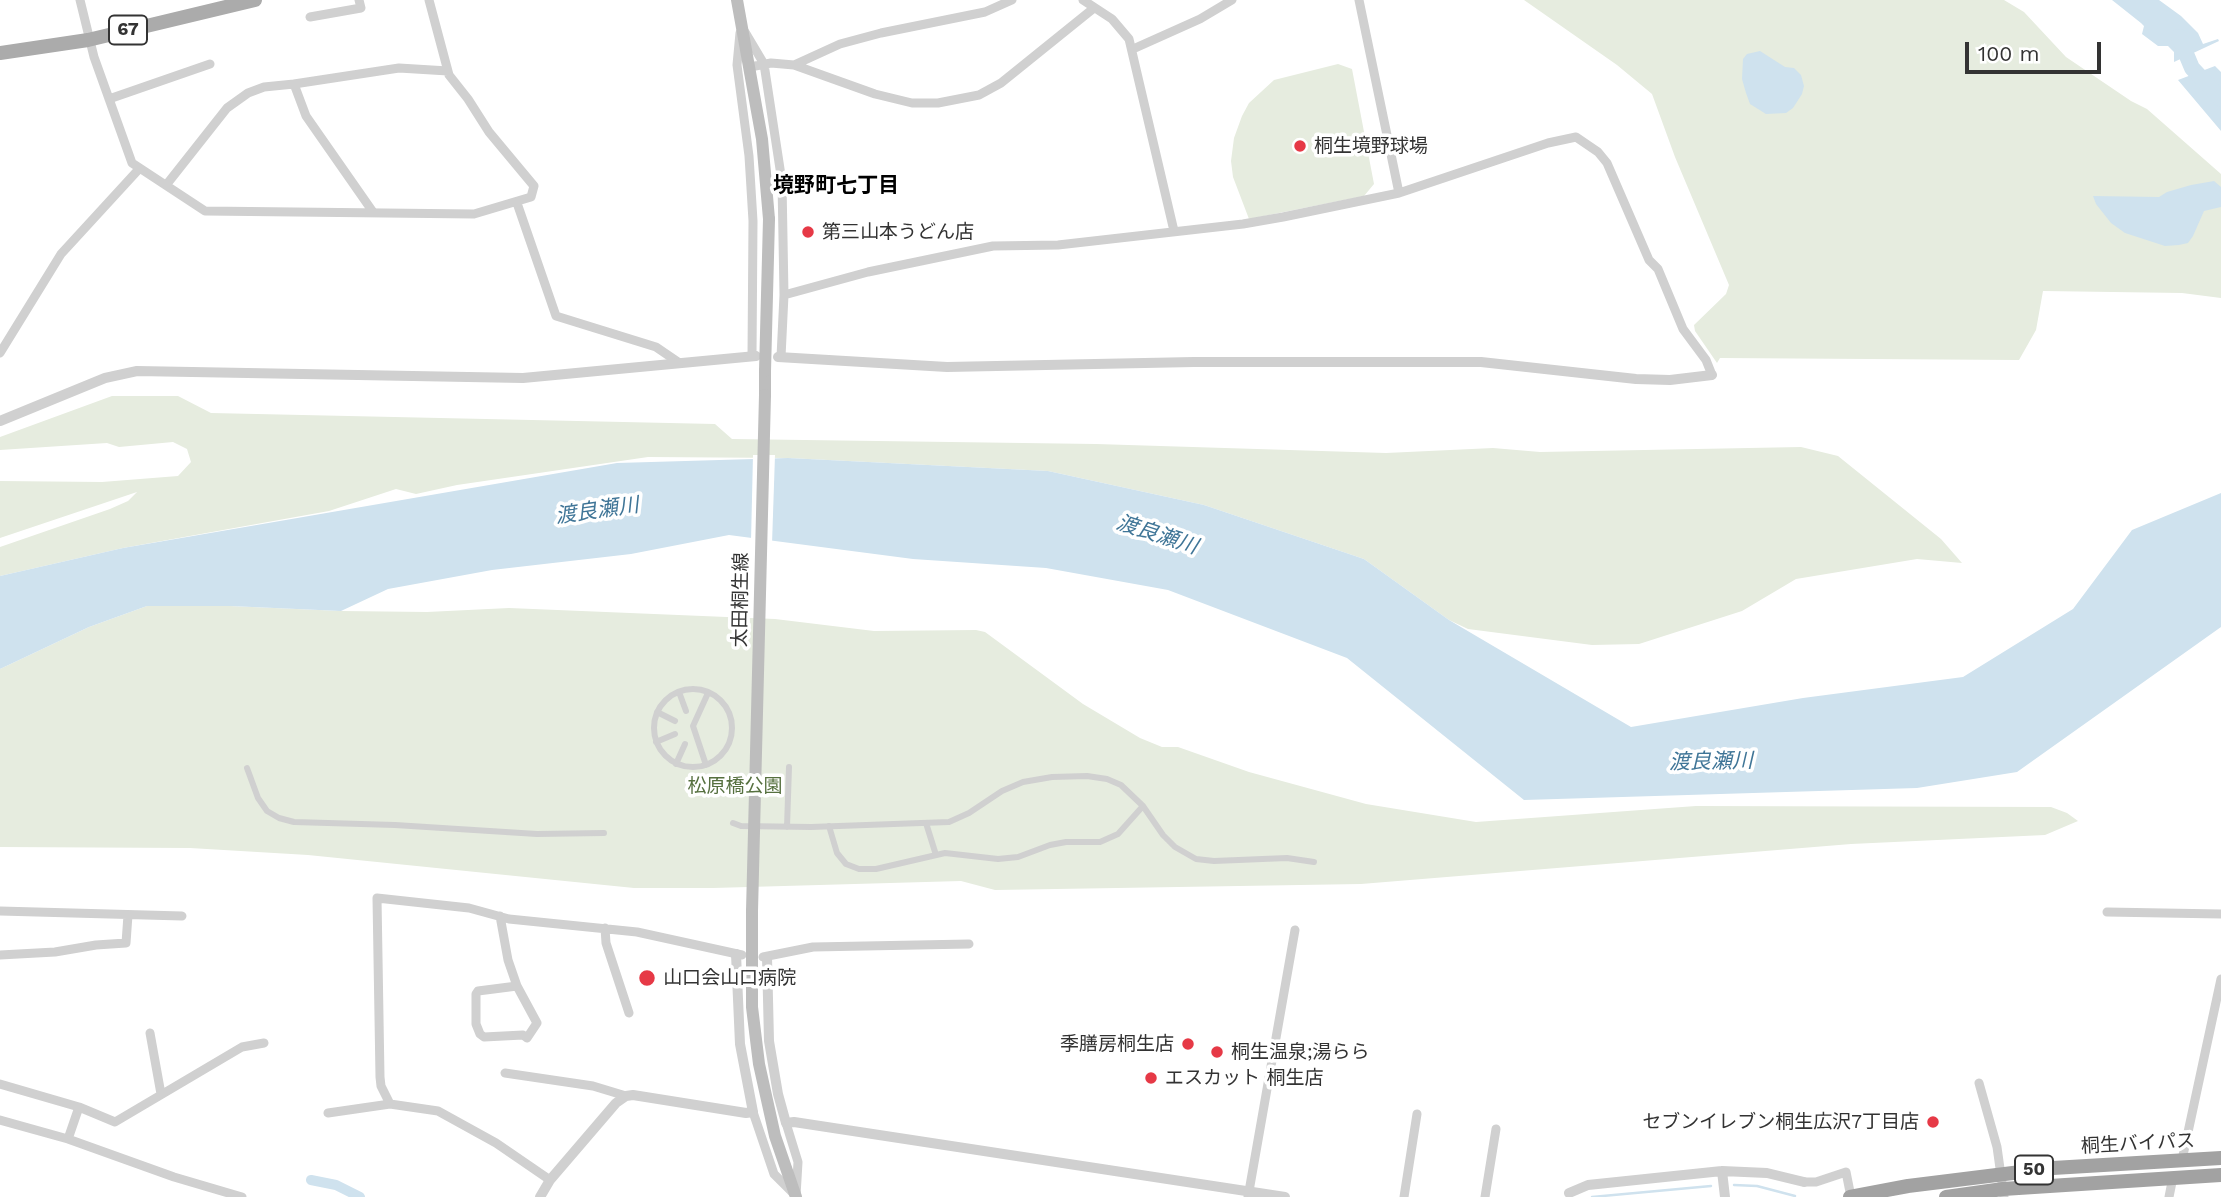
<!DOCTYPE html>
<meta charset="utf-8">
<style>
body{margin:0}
#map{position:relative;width:2221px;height:1197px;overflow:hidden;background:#fff;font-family:"Work Sans",sans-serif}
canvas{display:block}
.scale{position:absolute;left:1965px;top:42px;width:136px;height:32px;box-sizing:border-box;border:4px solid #333;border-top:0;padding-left:9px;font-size:21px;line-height:24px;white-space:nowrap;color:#333;-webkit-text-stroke:5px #fff;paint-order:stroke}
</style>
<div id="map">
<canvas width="2221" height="1197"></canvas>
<div class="scale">100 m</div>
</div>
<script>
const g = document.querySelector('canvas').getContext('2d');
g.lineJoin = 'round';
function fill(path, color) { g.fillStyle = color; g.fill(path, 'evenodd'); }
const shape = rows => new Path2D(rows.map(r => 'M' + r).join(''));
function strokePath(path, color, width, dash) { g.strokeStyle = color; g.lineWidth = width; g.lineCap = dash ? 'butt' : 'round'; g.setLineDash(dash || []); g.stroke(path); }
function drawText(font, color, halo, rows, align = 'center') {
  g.font = font + ' "Work Sans","Noto Sans JP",sans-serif'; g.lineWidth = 7; g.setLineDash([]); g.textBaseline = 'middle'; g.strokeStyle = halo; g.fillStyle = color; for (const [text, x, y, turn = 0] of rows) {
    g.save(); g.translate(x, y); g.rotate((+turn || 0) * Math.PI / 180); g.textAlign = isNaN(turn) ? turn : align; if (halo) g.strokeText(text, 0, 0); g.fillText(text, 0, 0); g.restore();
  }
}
fill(shape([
 [1524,0,2004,0,2024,12,2066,57,2131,101,2147,109,2221,174,2221,298,2182,293,2043,291,2036,330,2019,360,1720,358,1717,363,1695,331,1694,325,1726,294,1729,285,1675,157,1652,94,1617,65],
 [1338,64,1352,69,1374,184,1364,196,1249,219,1233,177,1231,161,1234,138,1242,116,1249,103,1274,80],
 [112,396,178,396,211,413,715,424,732,439,1096,444,1386,453,1493,448,1540,452,1801,447,1838,456,1941,539,1962,563,1917,559,1796,579,1742,611,1639,644,1592,645,1468,629,1449,620,1364,559,1204,505,1048,471,788,458,648,457,457,485,416,494,396,489,329,511,123,548,0,576,0,547,110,509,128,501,137,492,0,538,0,481,102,482,178,476,191,462,187,449,173,442,119,447,107,443,0,450,0,437],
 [147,606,230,606,341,611,427,612,509,608,775,619,874,631,976,630,985,632,1083,704,1140,738,1162,747,1178,747,1249,772,1366,804,1476,822,1696,806,2051,807,2067,813,2078,821,2045,835,1851,844,1361,884,995,890,961,881,713,888,634,888,308,855,190,848,0,847,0,669,89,627]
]), '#e6ecdf');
fill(shape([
 [2112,0,2159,0,2181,16,2198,33,2203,44,2218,39,2219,41,2174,62,2174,52,2168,46,2158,46,2142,34,2144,26,2141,23],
 [1760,51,1785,67,1794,68,1801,75,1804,86,1802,94,1793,108,1786,113,1766,114,1750,104,1746,93,1742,79,1743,59,1747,54],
 [2215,66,2221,72,2221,131,2178,80],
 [2214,181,2221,187,2221,207,2204,211,2193,236,2188,243,2179,245,2165,246,2125,233,2111,223,2096,204,2093,196,2159,197,2167,192,2191,185],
 [788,458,1048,471,1204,505,1364,559,1449,620,1631,727,1803,698,1963,677,2073,609,2132,530,2221,493,2221,627,2017,772,1917,788,1524,800,1347,658,1168,590,1046,568,913,559,729,535,631,554,492,570,388,589,341,611,230,606,147,606,89,627,0,669,0,576,123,548,617,463]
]), '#cfe2ee');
fill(shape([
 [753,455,775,455,772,544,751,541]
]), '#fff');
strokePath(shape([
 [1734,1185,1757,1186,1795,1196],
 [1592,1197,1711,1186]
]), '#cfe2ee', 2.5);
strokePath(shape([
 [311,1180,336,1185,360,1197]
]), '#cfe2ee', 10);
strokePath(shape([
 [2179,37,2192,68,2221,99]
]), '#cfe2ee', 16);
strokePath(shape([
 '654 728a39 39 0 1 1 78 0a39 39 0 1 1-78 0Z',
 [679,692,686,711],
 [657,712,675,721],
 [656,742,675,734],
 [676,764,685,744],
 [706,765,693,726,708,693],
 [247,768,258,798,267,811,279,818,294,822,395,825,537,834,604,833],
 [733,823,741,826,811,827,949,822,969,813,1002,791,1023,782,1052,777,1087,776,1107,779,1121,785,1143,806,1163,835,1175,847,1196,859,1214,861,1287,858,1314,862],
 [926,823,936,855],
 [829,826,837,853,846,864,859,869,876,869,945,853,998,859,1018,857,1050,845,1066,842,1100,842,1118,834,1143,806],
 [787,827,789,767]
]), '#d0d0d0', 6);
strokePath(shape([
 [80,0,94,57,132,163,205,211,474,214,531,197,534,186,489,132,468,99,449,75,429,0],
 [1083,0,1112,19,1129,39,1174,231],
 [1359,0,1399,193],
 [310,17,361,8,359,0],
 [745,32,764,64,782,182,784,295,781,357],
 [740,33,737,65,749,156,753,221,752,356],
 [1133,49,1200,19,1232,0],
 [794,65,840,44,881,33,985,12,1012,0],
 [750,67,771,63,794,65,875,94,912,103,938,103,979,95,1001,83,1094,8],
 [109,99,210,64],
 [167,184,227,108,248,93,264,87,294,84],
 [517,203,556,316,656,347,678,362],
 [373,212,306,116,294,84,399,68,448,71],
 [784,295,868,272,993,246,1058,245,1243,224,1283,217,1399,193,1548,143,1576,137,1598,152,1607,163,1649,260,1658,269,1683,329,1706,360,1712,375],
 [0,353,61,254,139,169],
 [0,911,182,916],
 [2107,912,2221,914],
 [500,916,508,960,517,986,537,1023,527,1038,523,1035,484,1037,480,1034,476,1024,476,994,478,991,517,986],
 [605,928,606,943,629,1013],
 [0,955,55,952,96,945,126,943,128,915],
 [763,957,813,947,969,944],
 [150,1033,161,1094],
 [505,1073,593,1086,626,1096],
 [1979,1083,1997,1147,2004,1197],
 [0,1084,79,1107,115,1122,242,1047,264,1043],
 [390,1104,381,1086,380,1077,377,898,469,908,509,919,637,932,742,955],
 [753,1112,774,1174,796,1196,798,1162,786,1123],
 [328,1113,390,1104,438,1111,496,1143,550,1180],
 [0,1120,68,1139,174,1177,242,1197],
 [68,1139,79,1107],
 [2182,1160,2221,979],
 [1804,1182,1816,1182,1846,1172,1851,1197],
 [1248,1197,1295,930],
 [1404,1197,1417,1114],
 [1485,1197,1496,1129],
 [2169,1197,2173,1177]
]), '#d0d0d0', 9);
strokePath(shape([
 [778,357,947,367,1194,362,1481,362,1636,379,1670,380,1712,375],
 [0,421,105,378,137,371,523,378,756,356],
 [767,957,769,1041,778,1094,786,1123,794,1122,1285,1197],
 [1722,1171,1725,1197],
 [1569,1193,1588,1185,1722,1171,1767,1173,1804,1182],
 [540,1197,550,1180,616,1103,626,1096,633,1095,746,1113,753,1112,740,1044,736,954]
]), '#d0d0d0', 10);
strokePath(shape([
 [737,0,762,139,769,219],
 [765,395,765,371],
 [752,911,752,1007,759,1064,775,1136,796,1197]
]), '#bdbdbd', 12);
strokePath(shape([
 [0,53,88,40,255,0]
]), '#ababab', 14);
strokePath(shape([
 [1850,1197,1908,1186,2053,1168,2221,1158],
 [1946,1197,2003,1189,2221,1175]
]), '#a2a2a2', 14);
strokePath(shape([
 [765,371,769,219],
 [752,911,765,395]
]), '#bdbdbd', 12);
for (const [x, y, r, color] of [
 [1300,146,7,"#e63946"],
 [808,232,7,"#e63946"],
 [647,978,9,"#e63946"],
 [1188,1044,7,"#e63946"],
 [1217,1052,7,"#e63946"],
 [1151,1078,7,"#e63946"],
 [1933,1122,7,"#e63946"]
]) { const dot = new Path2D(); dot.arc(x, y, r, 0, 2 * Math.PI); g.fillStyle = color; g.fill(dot); strokePath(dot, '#fff', 2.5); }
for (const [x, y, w] of [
 [128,30,38],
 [2034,1170,38]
]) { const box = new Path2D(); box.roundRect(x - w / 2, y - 14.5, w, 29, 5); g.fillStyle = '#fff'; g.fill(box); strokePath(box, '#333', 2); }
drawText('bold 18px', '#333', null, [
 ["67",128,30],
 ["50",2034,1170]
]);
drawText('19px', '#333', '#fff', [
 ["桐生境野球場",1314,146],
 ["第三山本うどん店",822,232],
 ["山口会山口病院",663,978],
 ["季膳房桐生店",1174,1044,"right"],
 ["桐生温泉;湯らら",1231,1052],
 ["エスカット 桐生店",1165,1078],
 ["セブンイレブン桐生広沢7丁目店",1919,1122,"right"]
], 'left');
drawText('19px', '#333', '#fff', [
 ["太田桐生線",741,600,-89],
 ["桐生バイパス",2138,1144,-3]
]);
drawText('19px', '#56703f', '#fff', [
 ["松原橋公園",735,786]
]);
drawText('bold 21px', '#000', '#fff', [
 ["境野町七丁目",836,186]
]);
drawText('italic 21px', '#3f7597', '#fff', [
 ["渡良瀬川",597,511,-8],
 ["渡良瀬川",1157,535,18],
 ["渡良瀬川",1711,762,-1]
]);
</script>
